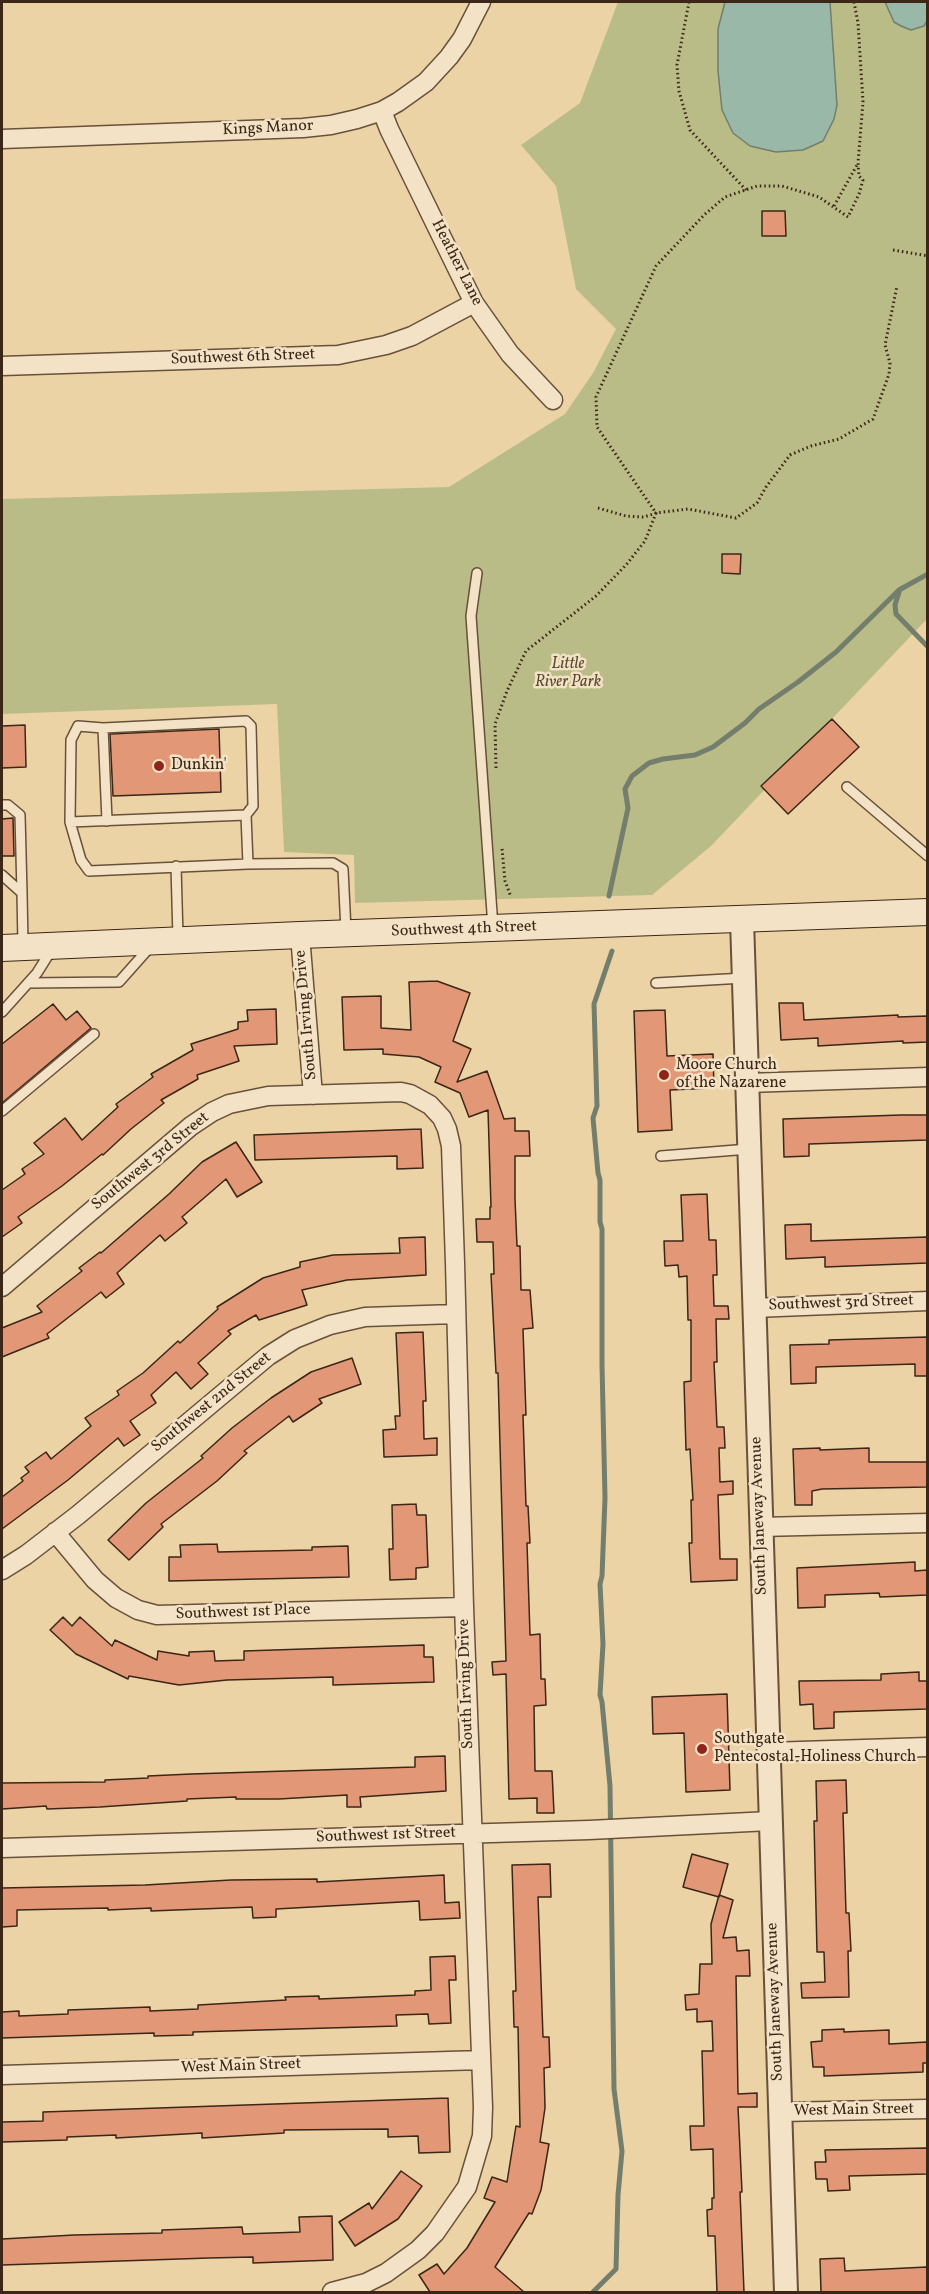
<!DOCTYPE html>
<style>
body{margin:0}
#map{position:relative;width:929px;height:2294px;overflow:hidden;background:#ecd3a6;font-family:Vollkorn,serif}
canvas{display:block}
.frame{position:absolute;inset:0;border:3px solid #3b2617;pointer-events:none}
</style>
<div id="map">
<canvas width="929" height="2294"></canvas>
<div class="frame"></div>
</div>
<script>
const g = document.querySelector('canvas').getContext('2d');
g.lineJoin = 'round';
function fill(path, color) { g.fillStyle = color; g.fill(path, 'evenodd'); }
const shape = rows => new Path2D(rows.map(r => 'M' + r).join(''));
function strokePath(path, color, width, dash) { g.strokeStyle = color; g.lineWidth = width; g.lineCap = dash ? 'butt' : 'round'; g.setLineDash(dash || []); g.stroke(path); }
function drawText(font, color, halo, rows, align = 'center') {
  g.font = font + ' Vollkorn,serif'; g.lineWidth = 5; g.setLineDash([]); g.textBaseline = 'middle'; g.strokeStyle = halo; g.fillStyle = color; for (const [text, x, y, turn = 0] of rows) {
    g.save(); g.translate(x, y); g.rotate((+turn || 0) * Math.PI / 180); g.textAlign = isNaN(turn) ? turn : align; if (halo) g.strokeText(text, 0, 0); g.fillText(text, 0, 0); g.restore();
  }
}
fill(shape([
 [618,2,927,2,927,619,711,846,652,895,355,903,354,855,284,852,277,704,2,714,2,499,449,487,565,414,593,373,616,329,576,289,556,186,521,145,580,103]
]), '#b9bc86');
const water = shape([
 [725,2,830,2,837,105,834,119,823,141,803,150,776,152,750,146,733,133,722,110,718,71,718,29,725,2],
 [885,2,927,2,927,21,924,26,911,30,901,26,894,22,885,2]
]);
fill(water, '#99b8a7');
strokePath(water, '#737e6d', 1.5);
strokePath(shape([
 [899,592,895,605,896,614,928,647],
 [609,896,628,808,625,789,632,776,649,763,663,759,695,755,713,747,745,723,759,709,798,682,836,652,899,590,928,574],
 [593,2292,616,2269,618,2195,622,2151,614,2089,610,1786,602,1702,600,1695,603,1644,600,1584,602,1576,605,1498,602,1365,602,1229,600,1222,600,1180,598,1173,593,1118,597,1106,594,1004,612,951]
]), '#737e6d', 5);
const building = shape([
 [762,211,785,211,786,236,762,236,762,211],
 [722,554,741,554,740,574,722,573,722,554],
 [832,719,859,747,788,814,761,786,832,719],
 [25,725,26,767,2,768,2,726,25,725],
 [219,729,221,792,113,796,110,734,219,729],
 [13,818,14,856,2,856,2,819,13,818],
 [437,981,470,993,453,1041,471,1049,457,1082,487,1071,504,1119,515,1118,515,1131,529,1131,530,1156,515,1156,515,1199,517,1246,520,1246,521,1290,530,1290,533,1328,523,1329,526,1415,523,1415,526,1506,528,1506,530,1543,527,1543,530,1635,540,1634,541,1679,545,1679,546,1705,534,1706,535,1771,552,1771,554,1813,537,1813,537,1798,509,1799,506,1674,493,1675,492,1662,506,1661,498,1373,496,1373,491,1274,494,1274,493,1242,477,1242,476,1219,490,1219,490,1207,491,1207,488,1110,469,1117,460,1093,435,1082,441,1067,419,1057,383,1054,383,1049,344,1050,342,997,381,996,381,1028,411,1030,409,982,437,981],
 [779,1003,803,1003,804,1020,898,1015,898,1017,927,1016,927,1042,903,1043,903,1041,818,1046,818,1038,781,1040,779,1003],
 [53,1004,66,1020,77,1011,91,1028,2,1103,2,1044,53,1004],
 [276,1009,277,1044,234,1046,239,1061,197,1075,198,1079,161,1100,164,1103,131,1129,103,1155,102,1154,62,1186,18,1217,22,1223,2,1237,2,1190,25,1174,22,1169,44,1154,34,1143,65,1118,82,1140,118,1107,116,1104,153,1077,151,1074,193,1050,191,1044,238,1029,238,1022,248,1021,247,1010,276,1009],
 [665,1010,667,1056,713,1054,714,1088,670,1090,672,1130,638,1132,634,1011,665,1010],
 [901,1115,927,1115,927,1140,809,1144,809,1156,784,1157,783,1119,901,1115],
 [421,1129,423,1168,397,1169,397,1156,255,1160,254,1135,421,1129],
 [236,1142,262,1182,237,1197,226,1179,182,1217,187,1223,165,1241,160,1235,117,1273,124,1284,106,1298,101,1292,47,1334,49,1338,2,1357,2,1328,42,1312,37,1306,82,1271,79,1268,100,1252,101,1253,169,1194,202,1162,236,1142],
 [707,1194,709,1240,716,1240,717,1275,713,1275,714,1306,728,1306,729,1319,716,1319,717,1362,714,1362,717,1427,724,1427,725,1448,719,1448,720,1482,733,1481,733,1494,718,1495,720,1559,737,1559,737,1580,691,1582,689,1543,692,1543,691,1500,693,1500,690,1449,686,1450,684,1382,691,1381,691,1320,688,1320,687,1276,679,1277,678,1265,665,1266,664,1241,683,1241,681,1195,707,1194],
 [811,1224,811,1241,927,1237,927,1263,825,1267,825,1257,786,1259,785,1225,811,1224],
 [425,1237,426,1275,347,1280,302,1290,307,1305,259,1320,256,1315,228,1331,231,1334,198,1363,208,1374,191,1389,176,1372,151,1395,156,1403,130,1421,140,1435,124,1446,118,1438,68,1480,2,1529,2,1497,23,1481,21,1478,29,1472,25,1467,46,1452,51,1459,91,1426,85,1418,119,1395,117,1391,143,1373,178,1341,180,1343,218,1309,217,1307,263,1278,300,1267,300,1262,333,1255,400,1253,399,1238,425,1237],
 [423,1332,426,1401,423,1401,424,1439,437,1438,437,1455,384,1457,383,1430,396,1429,395,1416,400,1416,396,1333,423,1332],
 [927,1337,927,1376,915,1376,915,1364,816,1367,816,1383,791,1384,790,1345,829,1344,829,1340,927,1337],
 [352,1358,361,1384,319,1399,322,1403,293,1422,289,1416,244,1451,247,1453,217,1481,161,1524,163,1527,129,1560,108,1540,146,1503,203,1458,201,1456,232,1428,271,1398,311,1372,352,1358],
 [820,1448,820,1450,869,1448,869,1462,927,1462,927,1487,822,1489,812,1491,812,1505,795,1505,793,1449,820,1448],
 [416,1504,417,1515,426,1515,428,1567,416,1568,416,1579,390,1580,389,1549,393,1549,392,1505,416,1504],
 [217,1544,218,1552,312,1550,312,1547,348,1546,349,1577,169,1581,169,1557,181,1557,180,1545,217,1544],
 [915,1562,915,1571,927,1570,927,1595,880,1597,879,1593,825,1595,825,1607,798,1608,797,1568,915,1562],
 [63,1617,72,1626,80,1617,112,1646,115,1640,157,1660,158,1651,189,1656,189,1652,214,1651,215,1661,244,1660,244,1651,424,1645,424,1657,433,1657,434,1682,333,1685,333,1677,227,1680,179,1685,129,1676,128,1679,76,1654,50,1630,63,1617],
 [919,1672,919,1681,927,1681,927,1709,834,1712,834,1728,814,1729,813,1704,800,1705,799,1681,881,1680,881,1674,919,1672],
 [727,1694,730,1790,686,1792,684,1733,653,1734,652,1697,727,1694],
 [445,1756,446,1791,360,1797,361,1807,347,1807,347,1795,279,1799,236,1799,236,1797,187,1799,187,1801,100,1807,47,1809,46,1806,2,1809,2,1783,105,1782,105,1780,148,1778,148,1776,191,1774,415,1767,415,1757,445,1756],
 [846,1780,847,1813,843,1813,846,1913,849,1913,851,1951,848,1951,849,1997,802,1998,801,1983,825,1982,824,1952,817,1952,814,1821,817,1821,816,1781,846,1780],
 [692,1854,728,1864,719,1897,683,1887,692,1854],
 [550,1864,551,1897,538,1897,543,2037,549,2037,550,2067,544,2068,545,2108,540,2142,549,2144,541,2190,532,2214,529,2213,495,2267,524,2292,430,2292,419,2275,437,2264,444,2274,467,2248,495,2202,484,2198,492,2177,507,2182,516,2126,520,2127,518,2027,514,2027,513,1991,516,1991,512,1865,550,1864],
 [444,1875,445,1903,459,1902,460,1918,420,1920,419,1901,276,1909,276,1917,253,1918,252,1907,151,1911,151,1908,108,1910,108,1908,17,1910,17,1926,2,1927,2,1888,145,1885,231,1880,317,1879,317,1882,444,1875],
 [719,1895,733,1900,723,1938,736,1937,737,1951,749,1950,750,1976,736,1976,738,2094,757,2093,757,2107,738,2107,742,2192,740,2192,744,2292,717,2292,715,2236,708,2236,707,2210,712,2209,712,2198,714,2198,713,2149,691,2150,690,2126,704,2126,702,2051,713,2051,712,2021,697,2022,697,2009,686,2010,685,1995,699,1994,700,1964,712,1964,711,1924,719,1895],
 [455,1956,456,1980,449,1980,451,2023,429,2024,428,2014,396,2015,397,2026,193,2032,193,2035,154,2036,154,2033,2,2038,2,2012,19,2011,19,2016,68,2014,68,2010,150,2007,150,2011,198,2009,198,2005,286,2000,285,1997,319,1996,319,1999,415,1995,415,1991,431,1990,430,1957,455,1956],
 [844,2029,844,2032,889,2030,889,2044,927,2042,927,2063,923,2063,923,2072,824,2076,824,2067,813,2067,811,2042,822,2041,822,2030,844,2029],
 [448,2098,450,2152,419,2153,418,2136,388,2137,388,2129,284,2130,284,2133,202,2138,202,2133,116,2138,116,2135,67,2137,67,2140,2,2142,2,2122,43,2121,43,2112,448,2098],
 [927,2148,927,2174,849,2176,850,2190,828,2191,827,2179,816,2179,815,2162,826,2162,825,2150,927,2148],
 [401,2171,422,2186,398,2219,355,2246,339,2222,369,2203,372,2209,401,2171],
 [332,2216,333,2260,253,2263,253,2257,209,2258,2,2265,2,2239,74,2235,162,2233,162,2230,242,2227,243,2234,300,2232,299,2217,332,2216],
 [844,2258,845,2271,927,2267,927,2292,821,2292,820,2259,844,2258]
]);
fill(building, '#e29876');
strokePath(building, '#3b2617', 1.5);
const service = shape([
 [477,573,471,616,493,927],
 [103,728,78,726,71,740,70,822,81,860,89,871,248,864,333,863,343,869,346,931],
 [847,787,928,856],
 [2,805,8,805,20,815,22,893],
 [107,821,103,728,246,721,251,726,253,806,246,815],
 [70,822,246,815,248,864],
 [176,866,178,938],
 [2,875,22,893,23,945],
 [28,983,119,982,151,946],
 [656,983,744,978],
 [2,1012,37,973,52,949],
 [2,1111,94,1034],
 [661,1156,749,1149]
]);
const minor = shape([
 [382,111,389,129,474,303,510,354,553,400],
 [2,139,303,128,331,125,357,119,382,111,398,102,426,82,449,57,462,39,481,2],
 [2,366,338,355,386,345,412,336,474,303],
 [300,935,313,1095],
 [747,1083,928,1077],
 [2,1287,191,1126,212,1112,229,1104,268,1096,401,1092,410,1094,430,1105,442,1118,447,1129,451,1146,455,1263,464,1607,483,2107,482,2136,467,2187,435,2233,418,2250,386,2273,366,2283,332,2292],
 [754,1308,928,1301],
 [760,1527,928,1523],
 [55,1532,95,1580,116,1598,138,1610,157,1615,464,1607],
 [2,1570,26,1555,78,1515,268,1356,295,1339,330,1325,365,1317,455,1314],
 [768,1752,928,1747],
 [2,1848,589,1830,770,1821],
 [2,2075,481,2060],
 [780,2112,928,2109]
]);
const tertiary = shape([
 [742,920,786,2292]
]);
const secondary = shape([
 [2,948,300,935,928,912]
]);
strokePath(service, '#67513b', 12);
strokePath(minor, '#67513b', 21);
strokePath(tertiary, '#67513b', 26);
strokePath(secondary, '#3b2617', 28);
strokePath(shape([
 [689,2,677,65,679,91,690,130,746,190],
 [834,206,857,165],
 [893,250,928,256],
 [598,508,626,516,644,517,656,513,597,427,596,397,656,266,704,215,725,197,757,186,782,186,819,197,848,217,859,194,863,180,859,176,858,163,863,102,858,23,854,2],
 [496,768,495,724,507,691,526,651,596,596,626,565,645,541,656,513,688,509,736,518,757,503,766,487,790,455,811,446,839,439,873,419,889,374,890,363,885,345,897,286],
 [502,849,505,881,511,897]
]), '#3b2617', 3, [1.5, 3]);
strokePath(service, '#f3e2c5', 9);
strokePath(minor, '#f3e2c5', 18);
strokePath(tertiary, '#f3e2c5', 22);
strokePath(secondary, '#f3e2c5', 26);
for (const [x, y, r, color] of [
 [159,766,6,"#8f2418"],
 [664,1075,6,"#8f2418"],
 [702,1749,6,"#8f2418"]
]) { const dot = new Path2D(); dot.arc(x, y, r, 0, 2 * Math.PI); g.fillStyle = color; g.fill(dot); strokePath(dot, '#f3e2c5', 2); }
drawText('16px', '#3b2617', '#f3e2c5', [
 ["Kings Manor",268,129,-3],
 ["Heather Lane",456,263,63],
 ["Southwest 6th Street",243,358,-2],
 ["Southwest 4th Street",464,930,-2],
 ["South Irving Drive",307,1015,-95],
 ["Southwest 3rd Street",151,1162,-39],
 ["Southwest 3rd Street",841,1304,-2],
 ["Southwest 2nd Street",212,1403,-39],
 ["South Janeway Avenue",760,1516,-92],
 ["Southwest 1st Place",243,1613,-2],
 ["South Irving Drive",467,1684,-92],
 ["Southwest 1st Street",386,1836,-2],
 ["South Janeway Avenue",776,2002,-92],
 ["West Main Street",241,2067,-2],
 ["West Main Street",854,2111,-1]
]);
drawText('italic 16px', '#5a4c33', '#f3e2c5', [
 ["Little",568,665],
 ["River Park",568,683]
]);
drawText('16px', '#3b2617', '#f3e2c5', [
 ["Dunkin'",171,766],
 ["Moore Church",676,1066],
 ["of the Nazarene",676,1084],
 ["Southgate",714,1740],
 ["Pentecostal-Holiness Church",714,1758]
], 'left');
</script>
